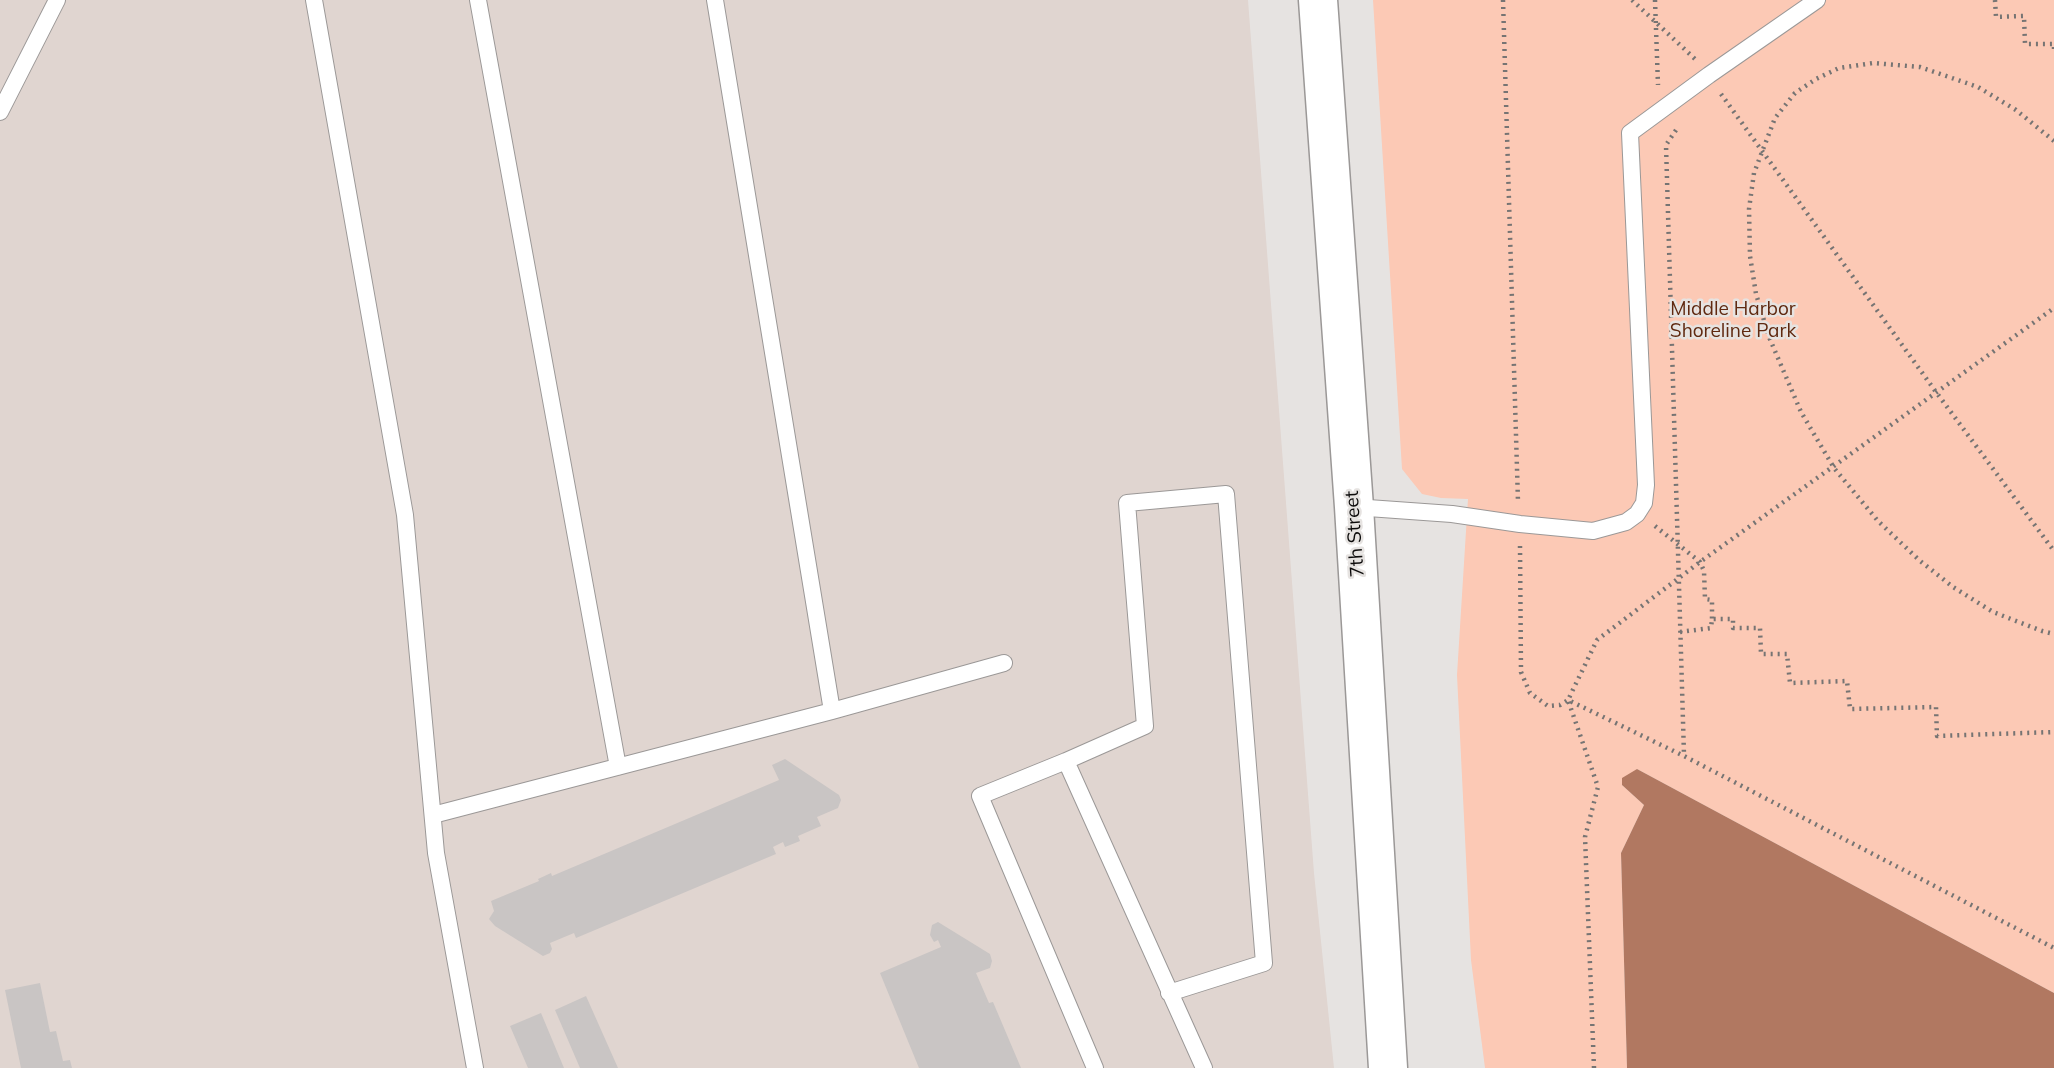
<!DOCTYPE html>
<style>
body{margin:0}
canvas{display:block;background:#e6e3e1}
</style>
<canvas width="2054" height="1068"></canvas>
<script>
const g = document.querySelector('canvas').getContext('2d');
g.lineJoin = 'round';
function fill(path, color) { g.fillStyle = color; g.fill(path, 'evenodd'); }
const shape = rows => new Path2D(rows.map(r => 'M' + r).join(''));
function strokePath(path, color, width, dash) { g.strokeStyle = color; g.lineWidth = width; g.lineCap = dash ? 'butt' : 'round'; g.setLineDash(dash || []); g.stroke(path); }
function drawText(font, color, halo, rows, align = 'center') {
  g.font = font + ' Mulish,sans-serif'; g.lineWidth = 5; g.setLineDash([]); g.textBaseline = 'middle'; g.strokeStyle = halo; g.fillStyle = color; for (const [text, x, y, turn = 0] of rows) {
    g.save(); g.translate(x, y); g.rotate((+turn || 0) * Math.PI / 180); g.textAlign = isNaN(turn) ? turn : align; if (halo) g.strokeText(text, 0, 0); g.fillText(text, 0, 0); g.restore();
  }
}
fill(shape([
 [0,0,1248,0,1314,873,1334,1068,0,1068]
]), '#e0d5d0');
fill(shape([
 [1373,0,2054,0,2054,993,1637,769,1622,785,1644,805,1621,853,1627,1068,1485,1068,1471,960,1457,675,1468,499,1441,498,1422,494,1402,469]
]), '#fcc9b5');
fill(shape([
 [1637,769,2054,993,2054,1068,1627,1068,1621,853,1644,805,1622,785,1622,778]
]), '#b17861');
fill(shape([
 [785,759,839,795,841,800,838,808,817,817,821,826,798,836,800,841,785,847,783,842,773,847,776,854,576,938,574,933,550,943,552,949,550,953,543,956,495,926,489,919,494,911,491,901,539,881,538,879,551,873,552,876,779,780,772,765],
 [938,922,990,954,992,961,990,968,976,973,989,1003,993,1002,1021,1068,919,1068,880,973,941,947,938,940,934,942,930,935,932,925],
 [40,983,50,1032,56,1031,63,1061,70,1060,72,1068,21,1068,5,990],
 [586,996,618,1068,580,1068,555,1010],
 [541,1013,564,1068,528,1068,510,1026]
]), '#c9c5c4');
const lane = shape([
 [314,0,405,515,436,853,475,1068],
 [478,0,618,767],
 [715,0,832,711],
 [0,112,57,0],
 [1354,507,1452,514,1520,524,1593,531,1626,522,1637,514,1644,503,1646,485,1630,133,1709,75,1817,0],
 [1066,761,1145,726,1127,503,1226,494,1264,963,1169,993],
 [433,815,832,711,1004,663],
 [1095,1068,980,796,1066,761,1204,1068]
]);
const secondary = shape([
 [1318,0,1354,507,1388,1068]
]);
strokePath(lane, '#9b9897', 18);
strokePath(secondary, '#9b9897', 41);
strokePath(shape([
 [1503,0,1518,502],
 [1632,0,1695,59],
 [1655,0,1658,85],
 [1995,0,1996,17,2024,16,2025,44,2054,44,2054,51],
 [1721,94,1936,392,2054,551],
 [1676,130,1666,145,1684,755],
 [2054,141,2016,110,1978,87,1920,67,1873,63,1839,68,1816,79,1795,93,1775,118,1754,173,1749,209,1750,256,1756,294,1769,337,1801,412,1834,468,1878,521,1919,560,1953,587,1993,612,2042,631,2054,634],
 [1655,526,1700,562,1704,571,1705,599,1712,600,1712,619],
 [1520,546,1521,672,1530,693,1548,706,1560,705,1568,700,1684,756,2054,948],
 [1680,632,1711,628,1712,619,1733,619,1733,628,1760,628,1761,654,1787,654,1790,683,1847,681,1850,709,1936,707,1937,736,2054,732],
 [1594,1068,1585,837,1598,787,1568,700,1597,640,1700,562,2054,308]
]), '#767473', 4.5, [2, 5]);
strokePath(lane, '#fff', 16);
strokePath(secondary, '#fff', 38);
drawText('19px', '#602910', '#e6e3e1', [
 ["Middle Harbor",1733,309],
 ["Shoreline Park",1733,331]
]);
drawText('19px', '#0c0b0b', '#e6e3e1', [
 ["7th Street",1355,534,-94]
]);
</script>
